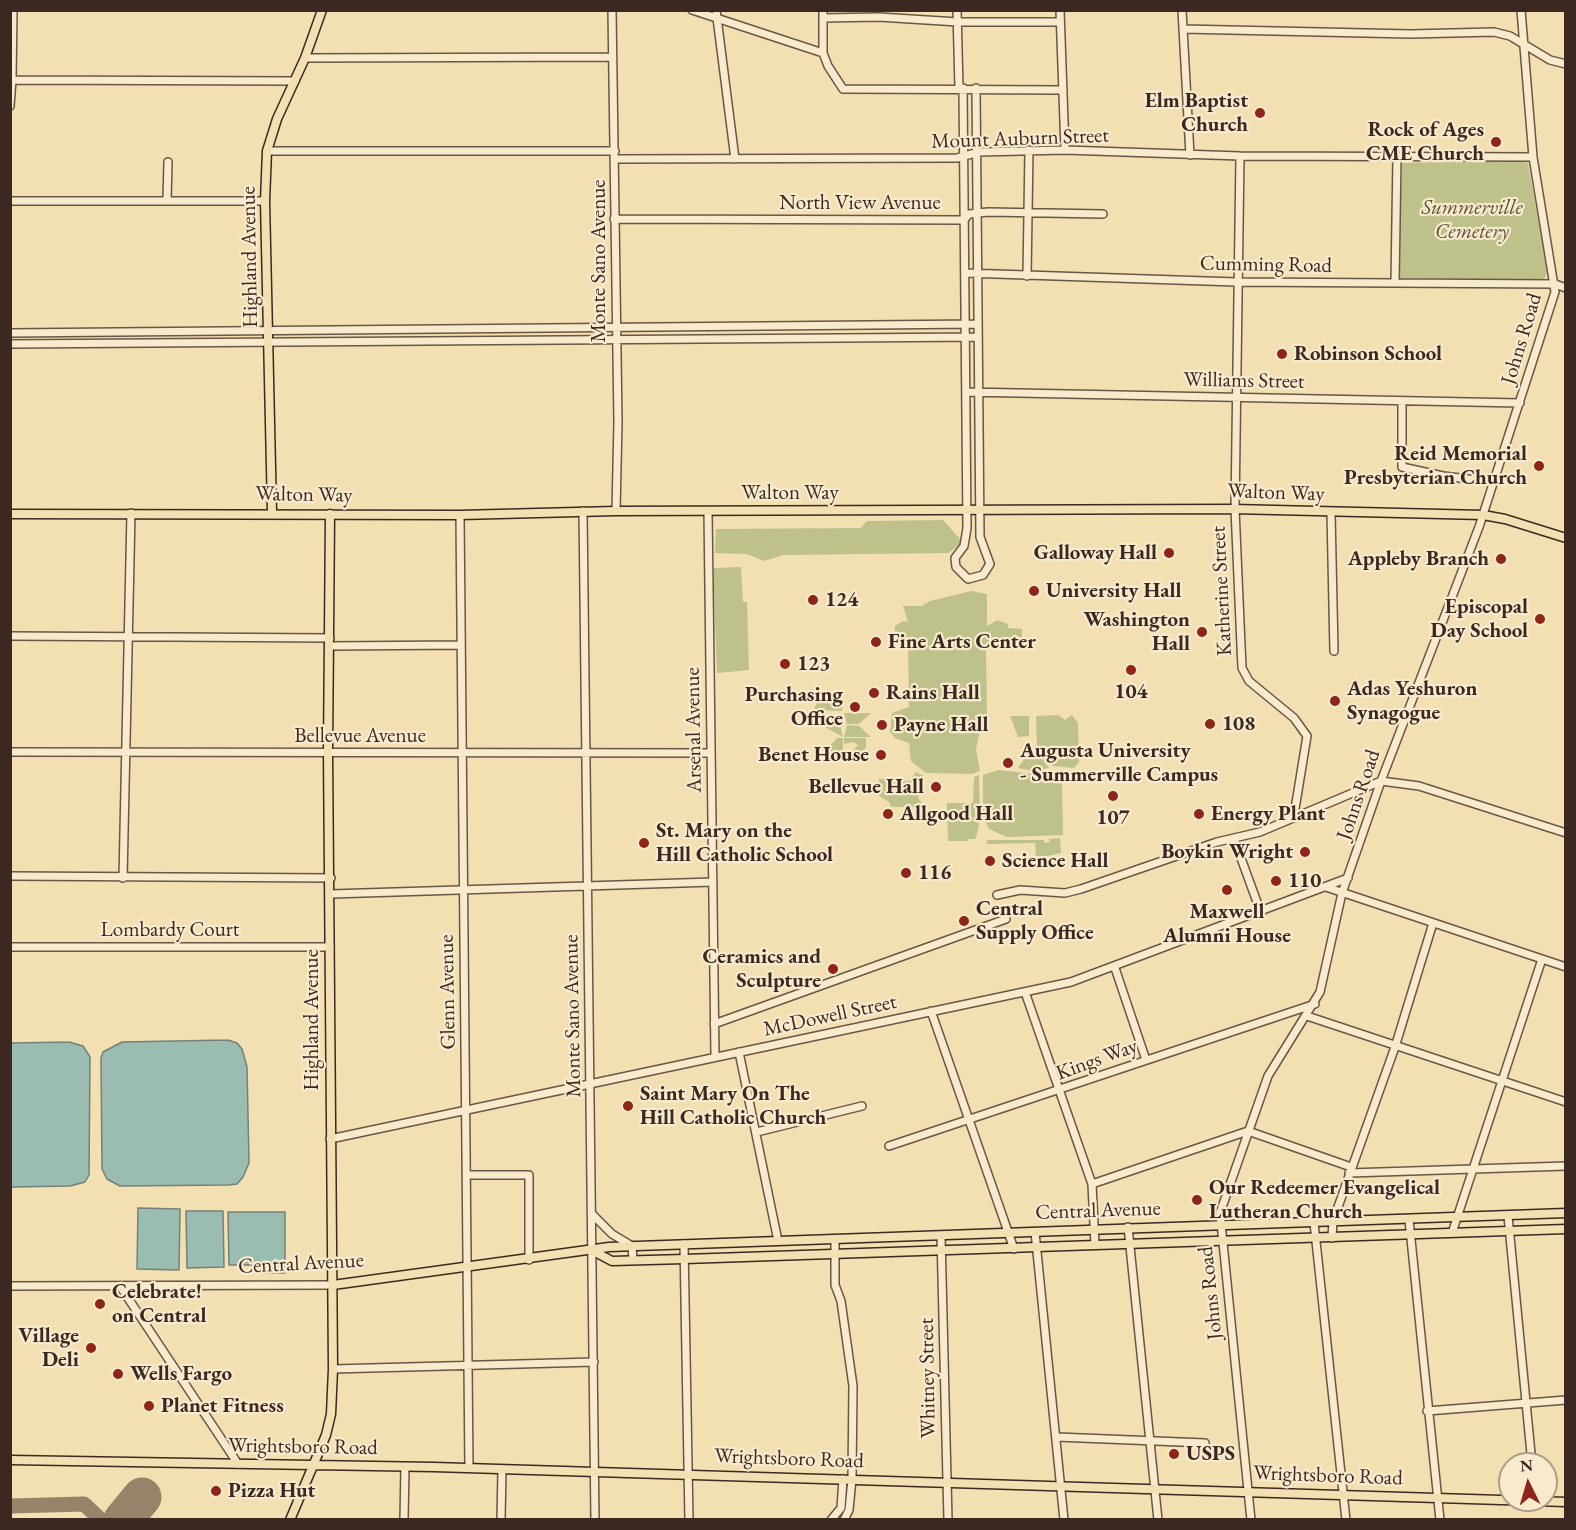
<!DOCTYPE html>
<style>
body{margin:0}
#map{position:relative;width:1576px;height:1530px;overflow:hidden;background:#f2dfb2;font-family:"EB Garamond",serif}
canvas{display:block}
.frame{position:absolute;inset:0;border:12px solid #3b2921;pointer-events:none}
.north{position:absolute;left:1498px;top:1452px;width:60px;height:60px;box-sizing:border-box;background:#f7eacd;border:2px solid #ac9d88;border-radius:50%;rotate:355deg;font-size:16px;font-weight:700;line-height:24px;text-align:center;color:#3b2921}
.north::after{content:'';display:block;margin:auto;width:21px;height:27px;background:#8f2418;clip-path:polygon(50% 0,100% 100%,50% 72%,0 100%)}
</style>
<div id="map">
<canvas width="1576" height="1530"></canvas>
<div class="frame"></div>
<div class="north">N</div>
</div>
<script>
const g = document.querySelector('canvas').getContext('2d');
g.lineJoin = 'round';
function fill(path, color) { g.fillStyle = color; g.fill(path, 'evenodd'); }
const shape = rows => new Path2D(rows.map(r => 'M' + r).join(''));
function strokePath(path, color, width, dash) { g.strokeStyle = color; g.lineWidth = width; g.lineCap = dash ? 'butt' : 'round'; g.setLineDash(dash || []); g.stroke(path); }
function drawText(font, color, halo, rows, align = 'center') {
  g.font = font + ' "EB Garamond",serif'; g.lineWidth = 4.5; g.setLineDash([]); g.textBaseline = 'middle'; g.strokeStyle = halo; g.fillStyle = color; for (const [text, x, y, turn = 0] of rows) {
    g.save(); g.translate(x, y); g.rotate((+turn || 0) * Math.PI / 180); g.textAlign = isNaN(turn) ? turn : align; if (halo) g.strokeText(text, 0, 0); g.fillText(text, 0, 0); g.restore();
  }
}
fill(shape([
 [1513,160,1528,163,1547,271,1545,278,1540,280,1398,278,1402,163],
 [943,520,961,540,960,544,948,553,783,555,764,561,747,554,715,553,716,529,861,528,867,521],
 [741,567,743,602,747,602,749,670,717,673,713,568],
 [971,591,987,594,987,626,997,620,1008,624,1008,628,1022,629,1022,646,986,648,987,714,976,726,980,731,976,749,980,771,972,774,926,773,911,761,909,743,895,738,890,732,892,713,909,707,908,639,895,639,895,626,903,621,908,622,903,606,922,606,930,601],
 [820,692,843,692,842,711,814,710],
 [844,713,871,713,859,724,847,724],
 [842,714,840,725,843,737,825,727,825,722],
 [1058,715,1065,720,1072,715,1078,723,1079,762,1074,768,1053,766,1044,760,1037,747,1036,716],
 [1010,716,1029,716,1029,736,1018,737],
 [847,725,859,726,871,737,844,737],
 [837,738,843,738,843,752,829,752,829,747],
 [844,738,866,738,866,747,861,755,853,758,853,751,858,745,853,742,844,744],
 [1033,747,1049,768,1033,771,1018,768],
 [999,770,1033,774,1053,771,1059,774,1062,783,1063,835,1007,837,989,829,983,817,983,775],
 [916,772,924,776,917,788,919,800,922,802,915,807,891,807,889,802,879,796,879,779,909,781],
 [979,775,980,819,977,834,975,839,967,839,968,841,948,841,947,803,973,803,974,777],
 [1060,838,1061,853,1048,856,1036,856,1035,843,986,844,988,840,1044,840,1045,843,1050,842,1049,839]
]), '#bec189');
const water = shape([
 [228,1040,237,1043,242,1049,247,1067,249,1163,243,1177,237,1184,228,1185,120,1186,107,1179,102,1169,101,1058,103,1052,122,1042,228,1040],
 [69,1042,83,1046,90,1057,89,1175,85,1182,70,1186,11,1187,11,1043,69,1042],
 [138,1208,180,1209,179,1270,137,1269,138,1208],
 [186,1211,223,1211,224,1267,187,1268,186,1211],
 [228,1212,285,1212,285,1273,257,1273,257,1265,229,1265,228,1212]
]);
fill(water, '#9bbcb0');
strokePath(water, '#758177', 1.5);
strokePath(shape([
 [10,1506,84,1504,101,1520]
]), '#96846a', 15);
strokePath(shape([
 [123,1520,142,1497]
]), '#96846a', 39);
const minor = shape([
 [612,10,618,422,616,511],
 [692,10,823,53],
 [716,10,735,159],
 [823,10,823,53,828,66,843,89,1063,90],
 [957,10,959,88],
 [1060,10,1065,150],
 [1182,10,1190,155],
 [823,18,879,17,958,22,1060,22],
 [1183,29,1411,34,1494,32,1510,36,1550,60,1566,64],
 [305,58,612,57],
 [12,80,13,10],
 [963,88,967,528,964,546,955,558,956,567,968,579,983,575,990,564,980,537,976,88],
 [10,106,12,80,295,81],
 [267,151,615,151],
 [1240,156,1235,509,1242,668,1249,681,1294,718,1307,736,1294,815],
 [615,159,957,158,979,152,1065,150,1240,156,1533,157],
 [167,200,168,162],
 [10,201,265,201],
 [614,219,964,220,969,214,988,212,1103,214],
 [966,273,1236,282,1555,284,1566,288],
 [1027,276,1029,150],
 [1395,282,1397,157],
 [10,333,978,324],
 [10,344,978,337],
 [967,392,1520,403],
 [1402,401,1402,467,1443,476,1493,482],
 [583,511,595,1520],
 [708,511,715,1056],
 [1331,513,1334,651],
 [460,515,469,1468],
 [10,636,330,638],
 [330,646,461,645],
 [10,752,710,753],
 [1234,839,1261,913],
 [10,876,331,878],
 [123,878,131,513],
 [1326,887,1566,967],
 [331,894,713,882],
 [997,895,1020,890,1065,893,1081,889,1217,842,1260,832,1381,781,1419,786,1566,833],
 [10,947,330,947],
 [1115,968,1146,1060],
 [1025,992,1092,1184,1095,1245],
 [931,1011,1014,1249],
 [1307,1016,1566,1102],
 [714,1024,1006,919],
 [739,1052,778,1241],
 [757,1132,862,1106],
 [330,1139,1071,982,1348,878],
 [889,1146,1315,1004],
 [1349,1173,1566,1166],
 [467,1175,529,1175,529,1260],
 [1092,1184,1248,1131,1351,1167],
 [592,1214,612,1234,632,1246,633,1260],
 [1508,1216,1532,1464],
 [1409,1220,1440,1520],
 [1314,1223,1346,1520],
 [1128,1227,1158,1520],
 [1035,1232,1064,1520],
 [1452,1233,1542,959],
 [941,1236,948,1520],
 [1332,1238,1333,1221,1395,1047,1433,923],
 [835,1240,835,1285,841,1301,853,1386,852,1479,849,1510,844,1520],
 [684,1244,689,1520],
 [10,1286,333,1285],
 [120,1286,238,1464],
 [333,1369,594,1362],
 [1427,1411,1566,1400],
 [1057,1437,1205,1443],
 [404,1520,405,1467],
 [501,1520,502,1469],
 [831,1520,841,1508,843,1479],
 [1251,1520,1220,1213,1268,1076,1320,992,1342,893,1381,781,1479,527,1555,292,1533,157,1521,10]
]);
const major = shape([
 [272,512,265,201,267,151,277,119,305,58,322,10],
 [10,514,460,515,616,511,1233,509,1483,515,1505,519,1566,538],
 [593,1251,612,1261,685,1259,1566,1229],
 [333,1285,609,1247,1566,1213],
 [10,1460,434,1467,1566,1502],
 [290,1520,326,1435,331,1414,333,1369,328,752,330,514]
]);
strokePath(minor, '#695645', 10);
strokePath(major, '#3b2921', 11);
strokePath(minor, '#f7eacd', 7);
strokePath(major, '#f2dfb2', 8);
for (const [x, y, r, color] of [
 [1260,113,6,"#8f2418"],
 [1496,142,6,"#8f2418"],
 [1282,354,6,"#8f2418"],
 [1539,466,6,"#8f2418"],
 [1169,553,6,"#8f2418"],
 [1501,559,6,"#8f2418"],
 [1034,591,6,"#8f2418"],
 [813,600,6,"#8f2418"],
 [1540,619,6,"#8f2418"],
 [1202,632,6,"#8f2418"],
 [876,642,6,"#8f2418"],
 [785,664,6,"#8f2418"],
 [1131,670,6,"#8f2418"],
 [874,693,6,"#8f2418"],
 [1335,701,6,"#8f2418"],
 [855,707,6,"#8f2418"],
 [1210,724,6,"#8f2418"],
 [882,725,6,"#8f2418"],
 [881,755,6,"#8f2418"],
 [1008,763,6,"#8f2418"],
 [936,787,6,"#8f2418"],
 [1113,796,6,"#8f2418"],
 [888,814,6,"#8f2418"],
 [1199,814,6,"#8f2418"],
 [644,843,6,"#8f2418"],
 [1305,852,6,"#8f2418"],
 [990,861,6,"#8f2418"],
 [906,873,6,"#8f2418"],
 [1276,881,6,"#8f2418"],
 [1227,890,6,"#8f2418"],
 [964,921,6,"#8f2418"],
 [833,969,6,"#8f2418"],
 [628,1106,6,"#8f2418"],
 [1197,1200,6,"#8f2418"],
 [100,1304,6,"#8f2418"],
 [91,1348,6,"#8f2418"],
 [118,1374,6,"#8f2418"],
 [149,1406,6,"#8f2418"],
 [1174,1454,6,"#8f2418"],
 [216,1491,6,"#8f2418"]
]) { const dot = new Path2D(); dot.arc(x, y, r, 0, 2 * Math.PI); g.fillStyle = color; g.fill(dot); strokePath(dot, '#f7eacd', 2); }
drawText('bold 21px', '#3b2921', '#f7eacd', [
 ["Elm Baptist",1248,101,"right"],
 ["Church",1248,125,"right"],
 ["Rock of Ages",1484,130,"right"],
 ["CME Church",1484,154,"right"],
 ["Robinson School",1294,354],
 ["Reid Memorial",1527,454,"right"],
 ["Presbyterian Church",1527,478,"right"],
 ["Galloway Hall",1157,553,"right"],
 ["Appleby Branch",1489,559,"right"],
 ["University Hall",1046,591],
 ["124",825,600],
 ["Episcopal",1528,607,"right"],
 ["Day School",1528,631,"right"],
 ["Washington",1190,620,"right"],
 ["Hall",1190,644,"right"],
 ["Fine Arts Center",888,642],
 ["123",797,664],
 ["Adas Yeshuron",1347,689],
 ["Synagogue",1347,713],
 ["104",1131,692,"center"],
 ["Rains Hall",886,693],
 ["Purchasing",843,695,"right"],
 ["Office",843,719,"right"],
 ["108",1222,724],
 ["Payne Hall",894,725],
 ["Augusta University",1020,751],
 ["- Summerville Campus",1020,775],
 ["Benet House",869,755,"right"],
 ["Bellevue Hall",924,787,"right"],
 ["Allgood Hall",900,814],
 ["Energy Plant",1211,814],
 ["107",1113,818,"center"],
 ["St. Mary on the",656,831],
 ["Hill Catholic School",656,855],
 ["Boykin Wright",1293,852,"right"],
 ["Science Hall",1002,861],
 ["116",918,873],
 ["110",1288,881],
 ["Central",976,909],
 ["Supply Office",976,933],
 ["Maxwell",1227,912,"center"],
 ["Alumni House",1227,936,"center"],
 ["Ceramics and",821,957,"right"],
 ["Sculpture",821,981,"right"],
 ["Saint Mary On The",640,1094],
 ["Hill Catholic Church",640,1118],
 ["Our Redeemer Evangelical",1209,1188],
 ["Lutheran Church",1209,1212],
 ["Celebrate!",112,1292],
 ["on Central",112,1316],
 ["Village",79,1336,"right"],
 ["Deli",79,1360,"right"],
 ["Wells Fargo",130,1374],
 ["Planet Fitness",161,1406],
 ["USPS",1186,1454],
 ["Pizza Hut",228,1491]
], 'left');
drawText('21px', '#3b2921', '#f7eacd', [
 ["Mount Auburn Street",1020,139,-2],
 ["North View Avenue",860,203],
 ["Highland Avenue",250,257,-91],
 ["Monte Sano Avenue",599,261,-90],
 ["Cumming Road",1266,265,1],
 ["Johns Road",1522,339,-73],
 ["Williams Street",1244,381,1],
 ["Walton Way",790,493],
 ["Walton Way",1276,493,2],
 ["Walton Way",304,495,1],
 ["Katherine Street",1222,591,-93],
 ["Arsenal Avenue",694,730,-91],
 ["Bellevue Avenue",360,736],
 ["Johns Road",1359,795,-71],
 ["Lombardy Court",170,930],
 ["Glenn Avenue",448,992,-91],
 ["Monte Sano Avenue",573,1016,-91],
 ["McDowell Street",830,1016,-12],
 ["Highland Avenue",312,1020,-90],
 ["Kings Way",1097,1060,-20],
 ["Central Avenue",1098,1211,-2],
 ["Central Avenue",301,1264,-3],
 ["Johns Road",1211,1293,-96],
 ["Whitney Street",928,1378,-91],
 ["Wrightsboro Road",303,1447,1],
 ["Wrightsboro Road",789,1459,2],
 ["Wrightsboro Road",1328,1476,2]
]);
drawText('italic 21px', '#5c4f3b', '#f7eacd', [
 ["Summerville",1472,208],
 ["Cemetery",1472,232]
]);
</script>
